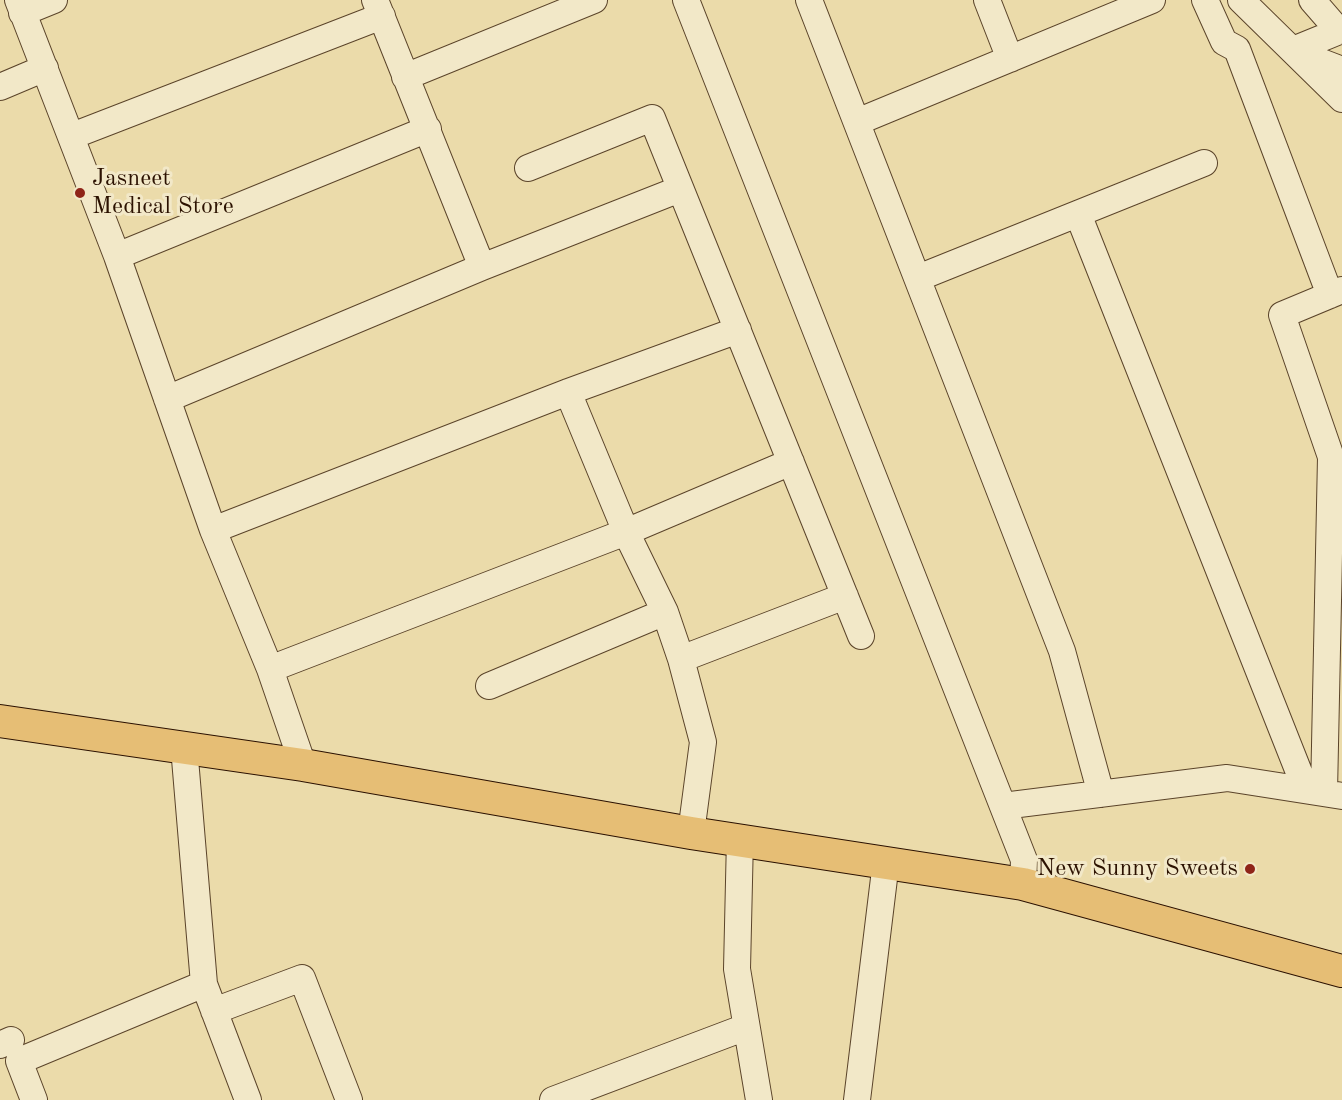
<!DOCTYPE html>
<style>
body{margin:0}
canvas{display:block;background:#ebdbaa}
</style>
<canvas width="1342" height="1100"></canvas>
<script>
const g = document.querySelector('canvas').getContext('2d');
g.lineJoin = 'round';
const shape = rows => new Path2D(rows.map(r => 'M' + r).join(''));
function strokePath(path, color, width, dash) { g.strokeStyle = color; g.lineWidth = width; g.lineCap = dash ? 'butt' : 'round'; g.setLineDash(dash || []); g.stroke(path); }
function drawText(font, color, halo, rows, align = 'center') {
  g.font = font + ' "Old Standard TT",serif'; g.lineWidth = 6; g.setLineDash([]); g.textBaseline = 'middle'; g.strokeStyle = halo; g.fillStyle = color; for (const [text, x, y, turn = 0] of rows) {
    g.save(); g.translate(x, y); g.rotate((+turn || 0) * Math.PI / 180); g.textAlign = isNaN(turn) ? turn : align; if (halo) g.strokeText(text, 0, 0); g.fillText(text, 0, 0); g.restore();
  }
}
const minor = shape([
 [18,0,117,256,213,530,270,669,303,765],
 [375,0,482,267],
 [686,0,1024,860,1023,884],
 [809,0,1062,651,1101,794],
 [987,0,1010,59],
 [1205,0,1224,42,1237,49,1330,295],
 [1241,0,1342,99],
 [1312,0,1339,31],
 [22,13,54,0],
 [1293,50,1342,30],
 [1303,55,1342,70],
 [405,77,594,0],
 [0,87,45,68],
 [857,122,1152,0],
 [72,136,382,16],
 [528,168,652,118,861,636],
 [1078,214,1306,790],
 [117,256,428,129],
 [918,278,1204,163],
 [568,392,626,532,665,612,681,659,703,742,691,833],
 [167,399,482,267,680,189],
 [213,530,568,392,738,330],
 [681,659,845,596],
 [270,669,626,532,791,462],
 [489,686,665,612],
 [184,747,204,984,248,1100],
 [1324,793,1331,457,1282,315,1342,290],
 [1003,806,1227,778,1342,796],
 [740,838,737,969,759,1100],
 [214,1011,302,978,349,1100],
 [0,1045,11,1040],
 [34,1100,19,1061,204,984],
 [553,1100,746,1027],
 [857,1100,886,862]
]);
const major = shape([
 [0,721,303,765,691,833,1023,884,1342,971]
]);
strokePath(minor, '#5b442a', 28);
strokePath(major, '#2b1100', 34);
strokePath(minor, '#f2e8c8', 26);
strokePath(major, '#e6be75', 32);
for (const [x, y, r, color] of [
 [80,193,6,"#8f2418"],
 [1250,869,6,"#8f2418"]
]) { const dot = new Path2D(); dot.arc(x, y, r, 0, 2 * Math.PI); g.fillStyle = color; g.fill(dot); strokePath(dot, '#f2e8c8', 2); }
drawText('24px', '#2b1100', '#f2e8c8', [
 ["Jasneet",92,179],
 ["Medical Store",92,207],
 ["New Sunny Sweets",1238,869,"right"]
], 'left');
</script>
